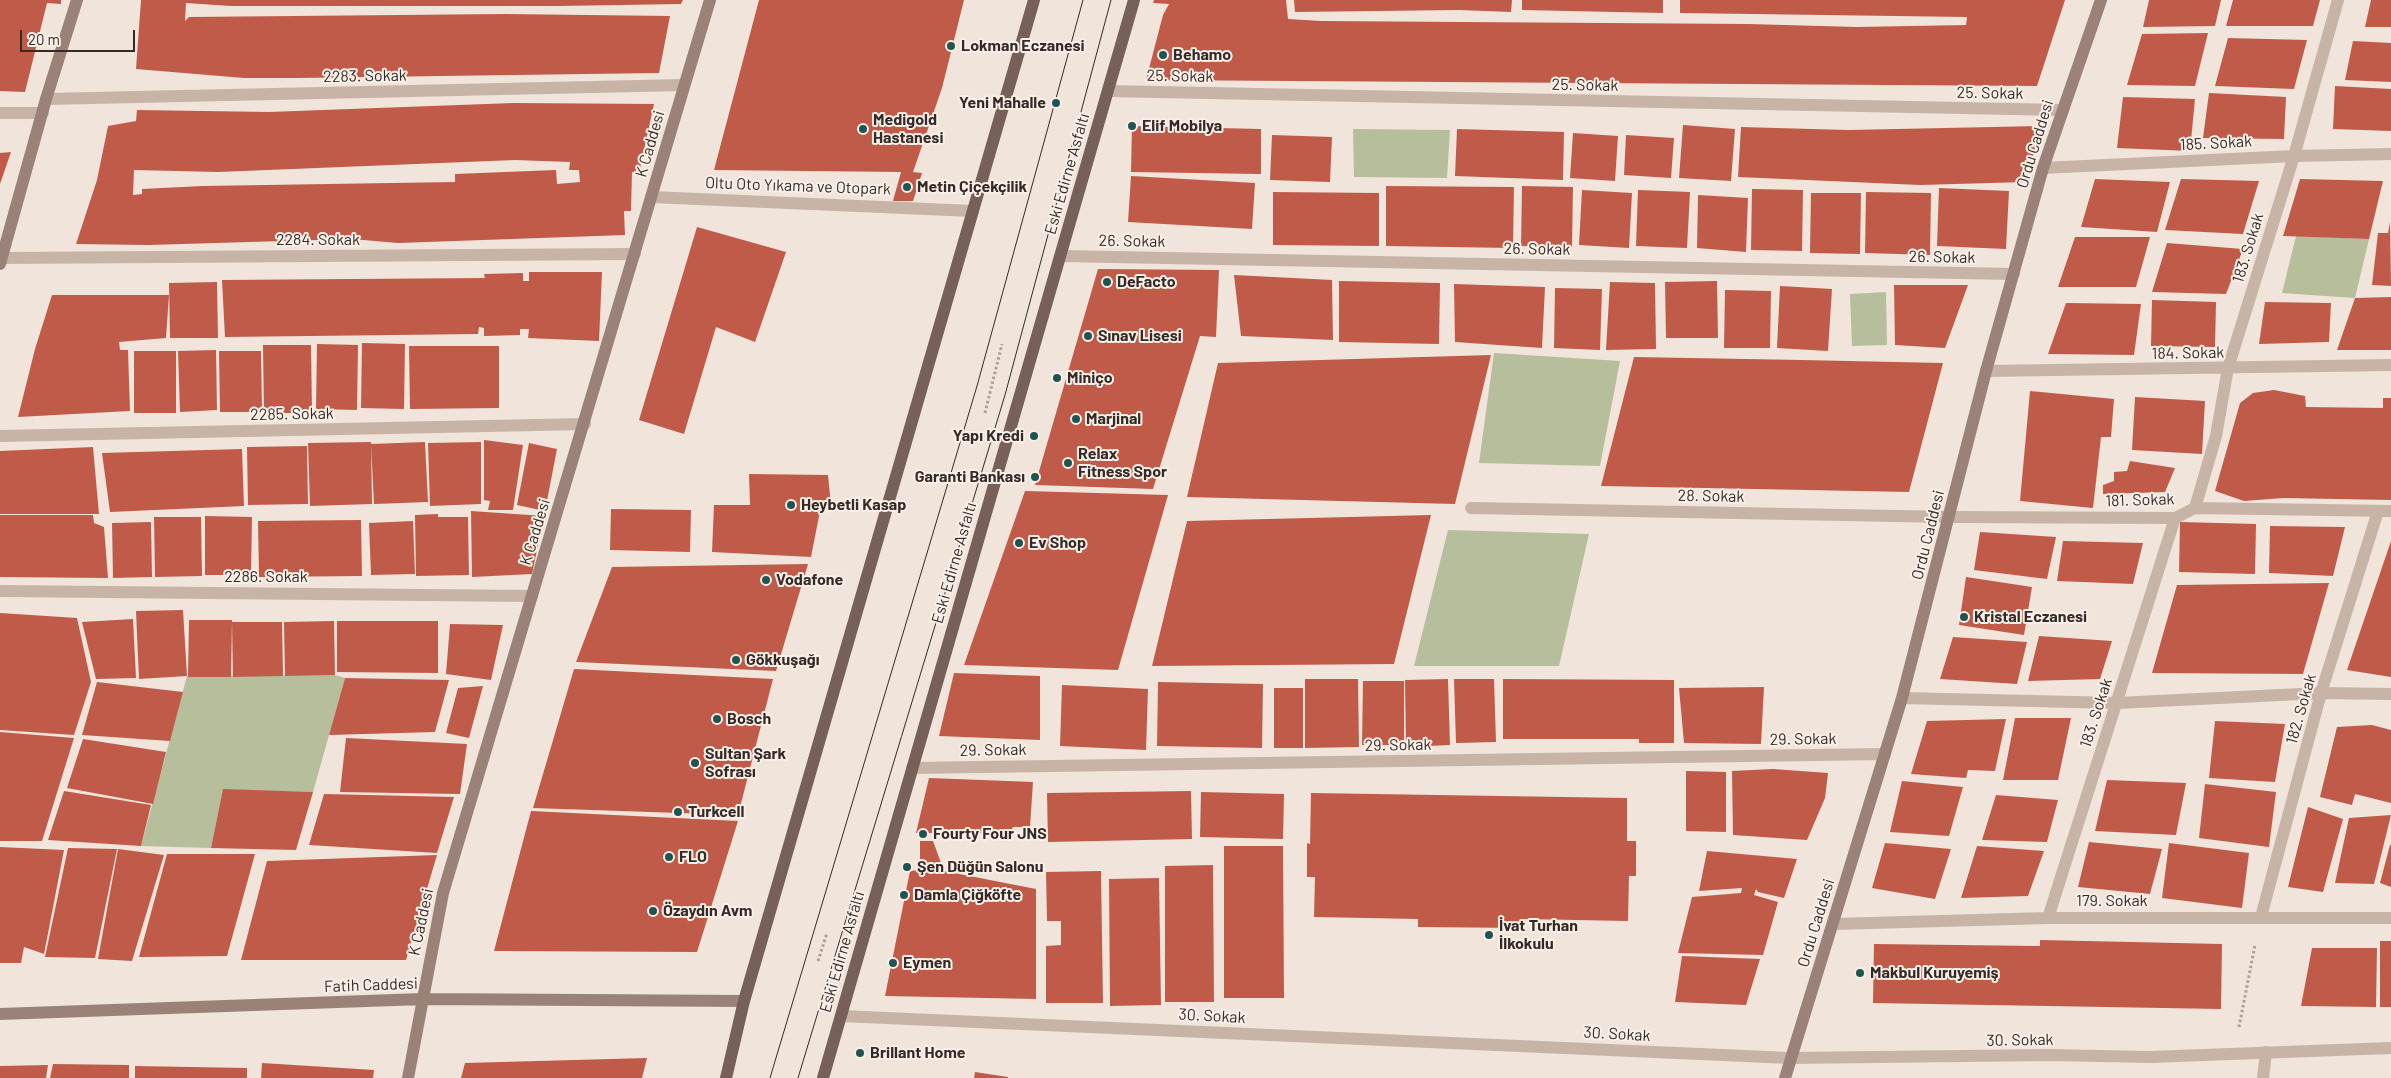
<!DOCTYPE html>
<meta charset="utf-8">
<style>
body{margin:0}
#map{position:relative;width:2391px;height:1078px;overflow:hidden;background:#f0e4db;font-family:Barlow,sans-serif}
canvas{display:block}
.scale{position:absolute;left:20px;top:30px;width:115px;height:22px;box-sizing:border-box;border:2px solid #352a28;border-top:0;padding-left:6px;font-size:15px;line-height:18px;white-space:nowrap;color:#352a28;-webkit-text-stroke:4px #f8efe7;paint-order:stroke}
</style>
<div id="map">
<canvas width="2391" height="1078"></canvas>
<div class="scale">20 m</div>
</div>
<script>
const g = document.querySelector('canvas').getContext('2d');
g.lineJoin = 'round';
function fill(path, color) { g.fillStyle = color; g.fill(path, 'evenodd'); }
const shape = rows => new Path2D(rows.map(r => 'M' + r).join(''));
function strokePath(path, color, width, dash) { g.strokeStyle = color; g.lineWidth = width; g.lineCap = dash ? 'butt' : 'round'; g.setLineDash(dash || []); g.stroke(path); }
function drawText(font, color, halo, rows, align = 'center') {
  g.font = font + ' Barlow,sans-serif'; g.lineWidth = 4; g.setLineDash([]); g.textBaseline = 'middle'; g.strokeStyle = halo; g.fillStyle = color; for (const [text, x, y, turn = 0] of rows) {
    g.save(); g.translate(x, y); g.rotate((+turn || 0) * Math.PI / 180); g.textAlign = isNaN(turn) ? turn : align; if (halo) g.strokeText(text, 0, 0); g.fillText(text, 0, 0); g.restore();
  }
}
fill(shape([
 [1353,129,1450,130,1447,178,1354,177],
 [2296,236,2369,239,2355,298,2282,293],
 [1886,292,1887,345,1852,346,1850,294],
 [1494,353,1620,361,1600,466,1479,463],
 [1448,530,1589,534,1559,666,1414,666],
 [335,675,345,678,313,792,223,790,211,848,141,846,187,676]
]), '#b6be9c');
fill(shape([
 [0,0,61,0,61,4,47,3,25,92,0,91],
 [141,0,683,0,681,4,558,6,231,6,186,3,185,21,189,17,505,14,670,16,659,73,297,78,244,78,136,69],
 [759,0,964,0,942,88,913,172,922,173,913,201,893,201,901,172,714,170],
 [1154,0,1286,0,1288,19,1321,21,1748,24,1857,27,1966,25,1967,17,1680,13,1680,0,2065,0,2037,86,1146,80,1163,15,1169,4,1153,3],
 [1294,0,1512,0,1511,12,1459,10,1295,12],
 [1522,0,1663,0,1663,13,1522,10],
 [2149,0,2221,0,2215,26,2143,27],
 [2233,0,2320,0,2313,26,2226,26],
 [2371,0,2391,0,2391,27,2365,27],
 [2208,33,2195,86,2127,85,2142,34],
 [2228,38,2307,40,2294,89,2215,86],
 [2353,41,2391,43,2391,82,2345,80],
 [2335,86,2391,89,2391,131,2333,129],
 [2209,93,2286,97,2284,139,2203,138],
 [2123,97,2195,99,2190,151,2117,148],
 [513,103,654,104,639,173,632,172,631,211,624,211,625,235,398,243,352,239,148,245,76,244,97,180,108,126,136,121,137,110,269,112],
 [515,160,570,162,569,170,579,170,580,182,557,184,556,170,455,174,455,182,202,186,142,189,142,194,133,195,134,170,218,172],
 [1683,125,1735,129,1731,181,1679,178],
 [1132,126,1261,129,1261,174,1131,172],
 [2041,126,2026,182,1920,185,1738,177,1741,127,1848,130],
 [1457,129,1564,132,1563,180,1455,176],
 [1573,133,1618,136,1615,181,1570,178],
 [1272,135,1332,137,1330,182,1270,180],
 [1626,135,1674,138,1671,178,1624,175],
 [11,152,0,184,0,153],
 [1131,176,1255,183,1252,229,1128,222],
 [2095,179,2170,182,2157,232,2081,227],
 [2181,179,2259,181,2243,234,2165,230],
 [2300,179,2383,181,2369,239,2283,236],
 [1386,186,1514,187,1513,248,1386,246],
 [1522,186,1573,187,1572,247,1521,246],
 [1939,188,2009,191,2006,249,1937,246],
 [1752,189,1803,190,1802,251,1751,250],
 [1582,190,1632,193,1629,248,1579,245],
 [1638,190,1690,192,1687,248,1636,246],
 [1273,192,1379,193,1379,246,1273,245],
 [1866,192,1931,193,1930,255,1865,253],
 [1811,193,1861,193,1860,254,1810,253],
 [1698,195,1748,198,1746,252,1697,248],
 [2390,222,2391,286,2372,285,2378,233,2388,233],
 [697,227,786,252,755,342,716,327,684,434,639,420],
 [2075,237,2150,237,2136,287,2058,287],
 [2167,243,2243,249,2226,294,2152,292],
 [1098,269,1219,270,1216,337,1200,336,1153,489,1035,485],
 [529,272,602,272,599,341,528,338,529,329,520,329,520,335,484,336,484,328,479,327,478,334,225,337,222,280,485,278,484,274,523,273,523,281,529,281],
 [1234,275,1332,280,1333,340,1241,336],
 [1339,281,1440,283,1439,344,1339,342],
 [1717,281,1718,338,1666,338,1665,282],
 [217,282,218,338,170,338,169,283],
 [1610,282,1655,283,1656,349,1606,350],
 [1454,284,1545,287,1542,348,1455,342],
 [1894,285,1968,285,1945,348,1895,345],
 [1780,286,1832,289,1828,351,1777,348],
 [1555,288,1602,289,1600,350,1554,348],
 [1725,290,1771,291,1770,348,1724,348],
 [52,295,169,295,166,338,119,342,120,350,128,350,130,411,18,417,35,349],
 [2391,297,2391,350,2337,350,2355,298],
 [2152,300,2216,302,2215,347,2151,346],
 [2265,302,2331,303,2329,342,2259,344],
 [2066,303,2141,304,2134,355,2048,354],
 [362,343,405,344,404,409,361,408],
 [317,344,358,345,357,410,316,409],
 [263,345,311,345,312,413,264,413],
 [409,346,499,346,499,408,410,409],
 [216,350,217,410,180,412,178,351],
 [134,351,176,351,176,413,134,413],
 [219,351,261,351,262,412,220,412],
 [1491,355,1455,504,1187,497,1218,363],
 [1634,357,1801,360,1943,363,1909,492,1601,486],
 [2274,390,2305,396,2306,407,2383,408,2383,398,2391,398,2391,500,2283,498,2244,501,2215,491,2240,403,2253,393],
 [2030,391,2114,399,2111,437,2101,437,2093,508,2020,501],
 [2135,397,2205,401,2202,454,2132,450],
 [484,440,523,445,513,510,488,510,490,501,484,500],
 [371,442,372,504,310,506,308,443],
 [425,442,428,502,374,504,371,444],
 [481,442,481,504,430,506,428,443],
 [529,443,557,449,545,511,517,505],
 [307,446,308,504,248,505,247,447],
 [93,447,99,514,0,514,0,451],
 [242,449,244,506,110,512,102,453],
 [2130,461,2175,468,2165,492,2103,494,2103,485,2114,481,2114,472,2127,471],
 [749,474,828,475,831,505,821,506,811,557,712,552,714,505,750,505],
 [1025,491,1168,495,1118,670,964,665],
 [611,509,691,510,690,552,610,550],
 [471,511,544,516,532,574,472,577],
 [438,514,438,517,468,517,469,575,416,576,415,515],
 [0,515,93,515,94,523,104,527,108,578,0,577],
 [1431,515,1394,664,1152,666,1187,521],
 [205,516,252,517,251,575,205,575],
 [154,517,201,517,202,576,155,577],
 [361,520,362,576,259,577,258,521],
 [413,521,415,574,371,575,369,523],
 [151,522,152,577,113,578,112,523],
 [2180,522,2256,524,2255,574,2179,572],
 [2270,526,2345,527,2333,576,2269,573],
 [1980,532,2056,537,2047,579,1974,570],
 [2063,541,2143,543,2133,584,2057,581],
 [2391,541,2391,677,2347,670],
 [808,564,776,671,576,662,612,567],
 [1966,577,2032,587,2024,635,1959,625],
 [2329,583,2303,674,2152,673,2177,585],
 [183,610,187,676,139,679,136,611],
 [0,613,77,618,91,682,74,735,0,730],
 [133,619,136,678,96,679,82,622],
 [189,620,232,620,231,677,188,677],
 [334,621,335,675,285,676,284,622],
 [337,621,438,621,438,673,337,672],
 [232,622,282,622,283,676,233,677],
 [450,624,503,625,491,680,446,674],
 [2039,636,2112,641,2100,679,2028,681],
 [1953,637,2027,642,2017,684,1940,679],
 [574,669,773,679,738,815,533,808],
 [954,673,1040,676,1040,740,939,736],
 [345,678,449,680,435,732,329,735],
 [1305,679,1358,679,1359,747,1305,748],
 [1448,679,1450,745,1406,747,1405,680],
 [1454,679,1494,679,1496,742,1456,743],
 [1503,679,1674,680,1674,743,1639,743,1639,739,1503,739],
 [1363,681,1404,681,1404,745,1362,745],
 [97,682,183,692,170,741,82,735],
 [1158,682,1263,684,1262,748,1157,746],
 [1062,685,1148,689,1146,750,1060,746],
 [483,686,469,738,446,733,458,688],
 [1764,687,1761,744,1684,743,1679,688],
 [1274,688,1303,688,1303,748,1274,748],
 [2015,718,2071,718,2058,780,2003,780],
 [2006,719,1995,771,1968,770,1966,778,1911,774,1927,721],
 [2215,721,2285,724,2275,782,2209,778],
 [2372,725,2391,730,2391,803,2355,794,2352,805,2320,797,2337,727],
 [0,732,74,738,42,841,0,841],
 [346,738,467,744,460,794,340,792],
 [83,739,166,752,153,804,67,788],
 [1773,769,1828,773,1825,798,1807,840,1733,835,1732,771],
 [1686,771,1726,772,1726,832,1686,831],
 [929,778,1033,782,1030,827,1013,827,1010,833,916,833],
 [2107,780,2186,783,2176,835,2095,831],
 [1902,781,1963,787,1949,836,1890,832],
 [2205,784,2276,792,2269,847,2199,838],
 [223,789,313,792,296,850,211,848],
 [64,791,151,805,141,846,48,840],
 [1191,791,1192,839,1048,842,1047,793],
 [1201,792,1284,794,1283,839,1200,837],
 [1311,793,1627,798,1627,841,1636,841,1636,876,1629,876,1628,921,1524,919,1524,928,1418,927,1418,919,1314,917,1315,877,1307,877,1307,843,1310,844],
 [324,794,454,797,437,853,309,845],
 [1996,795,2058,800,2047,842,1982,840],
 [2308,807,2343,819,2323,892,2288,887],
 [531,811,738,821,697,952,494,951],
 [2391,815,2374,884,2335,883,2349,818],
 [920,841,933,841,944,871,1036,889,1036,999,885,996,910,871,920,870],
 [2089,842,2162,849,2150,894,2078,887],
 [1885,843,1951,849,1935,899,1872,888],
 [2169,843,2249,853,2242,908,2162,898],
 [2390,845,2391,845,2391,887,2380,883],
 [1224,846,1283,846,1284,998,1224,998],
 [1977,846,2044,851,2028,896,1961,898],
 [0,847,64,850,44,954,24,947,21,963,0,963],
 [68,848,117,849,95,958,45,957],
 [118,849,164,855,132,961,98,959],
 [1707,851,1797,859,1784,898,1758,892,1756,889,1754,895,1778,902,1763,955,1678,953,1692,897,1741,893,1743,883,1742,888,1699,891],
 [167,854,255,854,227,956,139,957],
 [437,855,406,960,241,960,267,861],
 [1213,865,1214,1002,1165,1002,1165,866],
 [1101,871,1103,1003,1046,1003,1046,946,1061,945,1061,921,1047,921,1046,872],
 [1159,878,1161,1005,1110,1006,1109,879],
 [2040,940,2222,944,2221,1009,1873,1003,1874,944,2040,946],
 [2380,941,2391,941,2391,1007,2380,1007],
 [2312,948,2377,948,2376,1007,2301,1006],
 [1682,956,1760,959,1746,1005,1675,1002],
 [647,1058,642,1078,461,1078,465,1063],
 [262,1063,374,1070,373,1078,261,1078],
 [53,1064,129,1065,129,1078,50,1078],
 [48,1065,46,1078,0,1078,0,1066],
 [135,1066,247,1068,247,1078,135,1078],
 [975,1072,1008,1077,1008,1078,974,1078]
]), '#c05b4a');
strokePath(shape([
 [985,413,1002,344],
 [818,961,827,933],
 [2239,1027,2255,945]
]), '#b39d92', 3, [2.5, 2.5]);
strokePath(shape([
 [2263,1078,2266,1052]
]), '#c8b3a7', 12);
strokePath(shape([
 [1108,91,2062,110],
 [46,99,684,85],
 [0,113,43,113],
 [2043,168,2294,156,2391,154],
 [651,197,973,211],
 [1060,256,2014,274],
 [2,258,635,254],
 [1986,371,2391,365],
 [0,436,585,424],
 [1471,508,1949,517,2175,518,2195,508,2391,511],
 [2195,508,2216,436,2228,368,2294,156,2338,0],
 [0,591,532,596],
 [1902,698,2117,703,2321,693,2391,694],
 [912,768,1885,754],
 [2261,917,2321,693,2378,511],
 [2048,918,2175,518],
 [1834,924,2048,918,2391,918],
 [841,1016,1790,1058,2050,1055,2150,1057,2391,1048]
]), '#c8b3a7', 12);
strokePath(shape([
 [0,264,46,99,77,0],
 [0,1014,423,999,744,1001],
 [408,1078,443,893,710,0],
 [1785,1078,1902,698,1986,371,2043,168,2101,0]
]), '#9b8279', 12);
strokePath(shape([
 [726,1078,744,1001,1034,0],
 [823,1078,1134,0]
]), '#766059', 12);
strokePath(shape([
 [770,1078,977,386,1083,0],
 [798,1078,1005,395,1111,0]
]), '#352a28', 1);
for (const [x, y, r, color] of [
 [951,46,5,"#1f5452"],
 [1163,55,5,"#1f5452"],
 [1056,103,5,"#1f5452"],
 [1132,126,5,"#1f5452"],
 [863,129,5,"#1f5452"],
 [907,187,5,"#1f5452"],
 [1107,282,5,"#1f5452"],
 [1088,336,5,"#1f5452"],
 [1057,378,5,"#1f5452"],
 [1076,419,5,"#1f5452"],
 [1034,436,5,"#1f5452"],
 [1068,463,5,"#1f5452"],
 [1035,477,5,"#1f5452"],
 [791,505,5,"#1f5452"],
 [1019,543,5,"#1f5452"],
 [766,580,5,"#1f5452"],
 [1964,617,5,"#1f5452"],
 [736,660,5,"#1f5452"],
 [717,719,5,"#1f5452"],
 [695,763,5,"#1f5452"],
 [678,812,5,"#1f5452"],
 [923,834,5,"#1f5452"],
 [669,857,5,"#1f5452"],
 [907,867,5,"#1f5452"],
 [904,895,5,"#1f5452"],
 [653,911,5,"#1f5452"],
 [1489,935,5,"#1f5452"],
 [893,963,5,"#1f5452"],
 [1860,973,5,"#1f5452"],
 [860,1053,5,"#1f5452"]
]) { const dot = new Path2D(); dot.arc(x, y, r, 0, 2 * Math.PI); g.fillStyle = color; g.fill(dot); strokePath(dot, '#f8efe7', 2); }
drawText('bold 16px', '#352a28', '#f8efe7', [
 ["Lokman Eczanesi",961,46],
 ["Behamo",1173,55],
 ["Yeni Mahalle",1046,103,"right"],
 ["Medigold",873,120],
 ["Hastanesi",873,138],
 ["Elif Mobilya",1142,126],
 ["Metin Çiçekçilik",917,187],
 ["DeFacto",1117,282],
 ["Sınav Lisesi",1098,336],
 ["Miniço",1067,378],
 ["Marjinal",1086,419],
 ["Yapı Kredi",1024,436,"right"],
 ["Relax",1078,454],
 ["Fitness Spor",1078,472],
 ["Garanti Bankası",1025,477,"right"],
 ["Heybetli Kasap",801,505],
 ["Ev Shop",1029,543],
 ["Vodafone",776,580],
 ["Kristal Eczanesi",1974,617],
 ["Gökkuşağı",746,660],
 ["Bosch",727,719],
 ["Sultan Şark",705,754],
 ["Sofrası",705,772],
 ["Turkcell",688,812],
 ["Fourty Four JNS",933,834],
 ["FLO",679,857],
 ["Şen Düğün Salonu",917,867],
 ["Damla Çiğköfte",914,895],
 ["Özaydın Avm",663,911],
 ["İvat Turhan",1499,926],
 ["İlkokulu",1499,944],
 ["Eymen",903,963],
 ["Makbul Kuruyemiş",1870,973],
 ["Brillant Home",870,1053]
], 'left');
drawText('16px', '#352a28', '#f8efe7', [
 ["2283. Sokak",365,76,-1],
 ["25. Sokak",1180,76,1],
 ["25. Sokak",1585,85,1],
 ["25. Sokak",1990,93,1],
 ["185. Sokak",2216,143,-3],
 ["K Caddesi",650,144,-74],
 ["Ordu Caddesi",2035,144,-73],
 ["Eski Edirne Asfaltı",1067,174,-74],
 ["Oltu Oto Yıkama ve Otopark",798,186,2],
 ["2284. Sokak",318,240],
 ["26. Sokak",1132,241,1],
 ["183. Sokak",2248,248,-73],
 ["26. Sokak",1537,249,1],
 ["26. Sokak",1942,257,1],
 ["184. Sokak",2188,353,-1],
 ["2285. Sokak",292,414,-1],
 ["28. Sokak",1711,496,1],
 ["181. Sokak",2140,500,-2],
 ["K Caddesi",535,532,-73],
 ["Ordu Caddesi",1928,535,-76],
 ["Eski Edirne Asfaltı",954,563,-74],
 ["2286. Sokak",266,577],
 ["182. Sokak",2301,709,-74],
 ["183. Sokak",2096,713,-72],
 ["29. Sokak",1803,739,-1],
 ["29. Sokak",1398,745,-1],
 ["29. Sokak",993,750,-1],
 ["179. Sokak",2112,901],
 ["K Caddesi",421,922,-78],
 ["Ordu Caddesi",1816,923,-73],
 ["Eski Edirne Asfaltı",842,952,-74],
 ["Fatih Caddesi",371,985,-2],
 ["30. Sokak",1212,1016,3],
 ["30. Sokak",1617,1034,3],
 ["30. Sokak",2020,1040,-1]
]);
</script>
